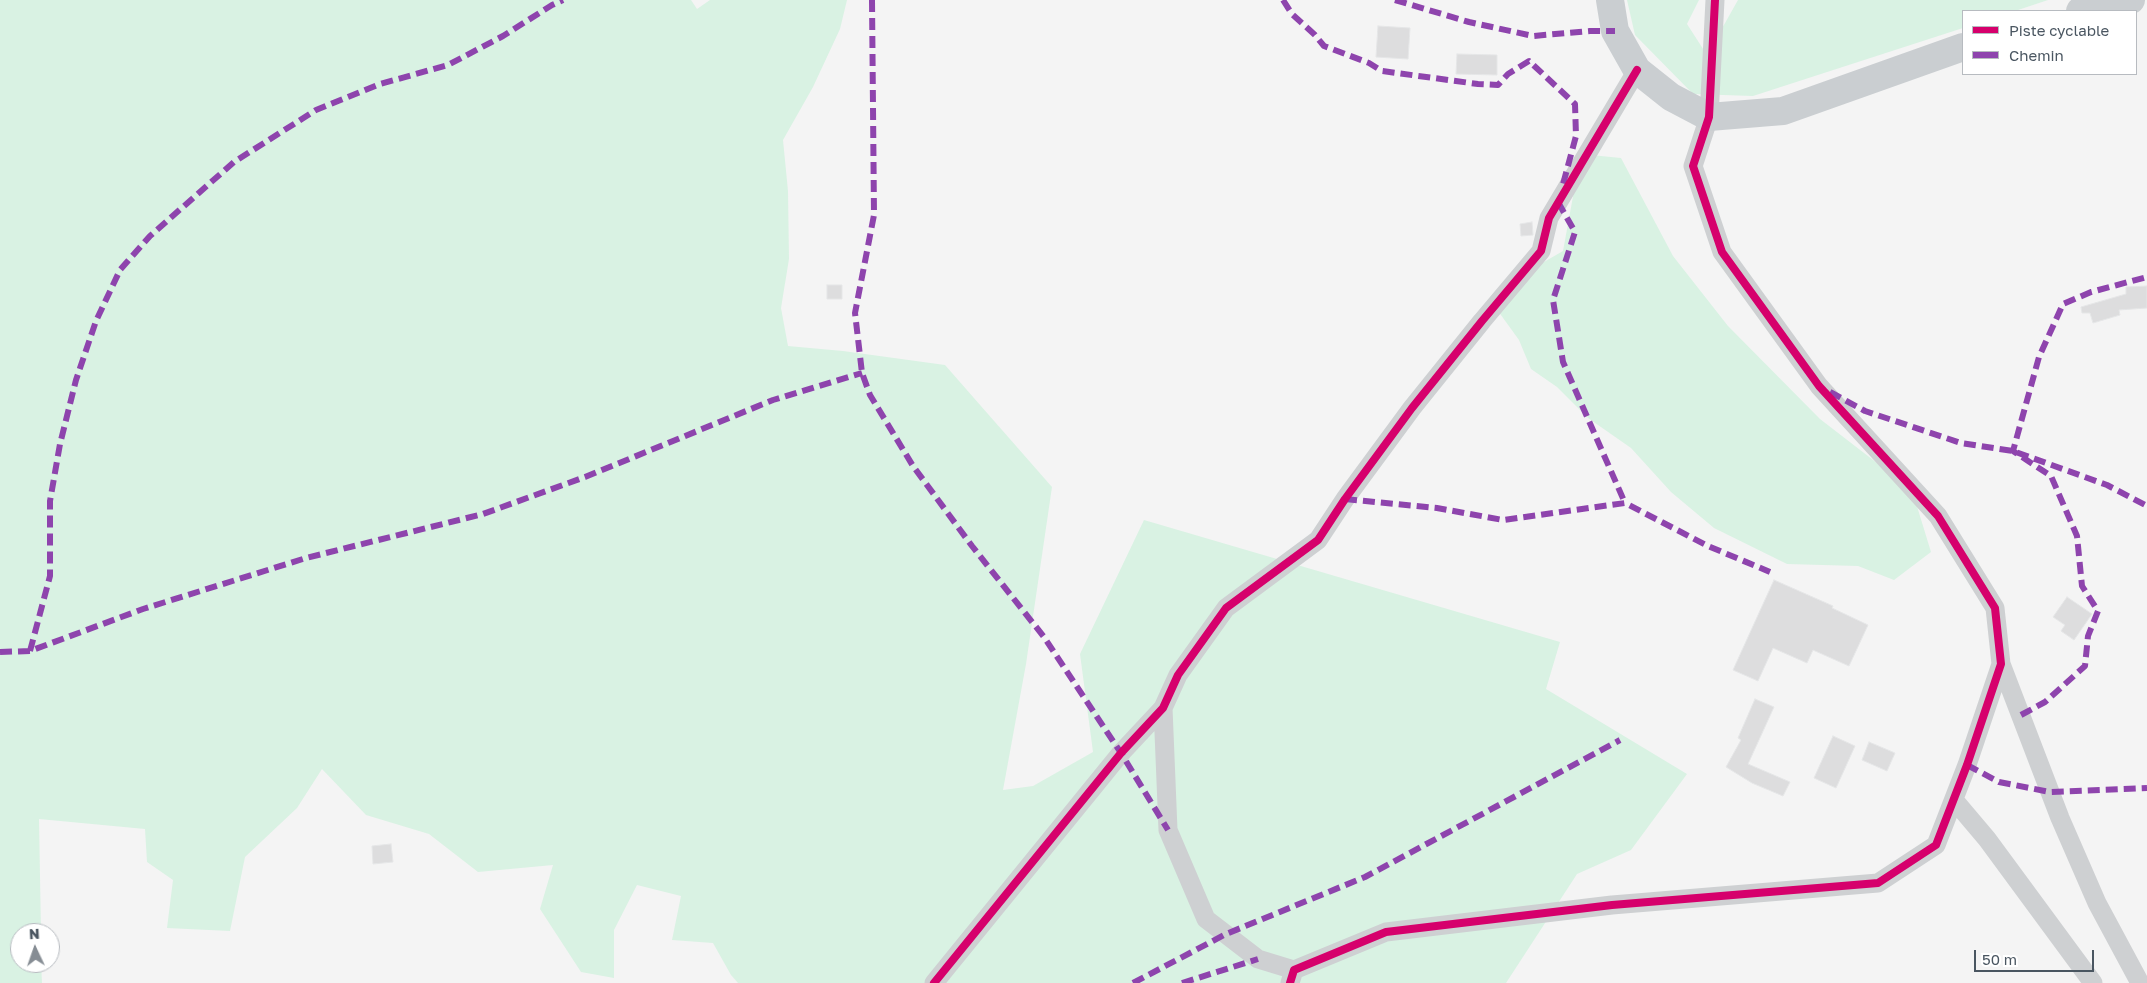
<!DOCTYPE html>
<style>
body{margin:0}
#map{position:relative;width:2147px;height:983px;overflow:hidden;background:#f4f4f4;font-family:"Golos Text",sans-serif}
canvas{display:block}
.legend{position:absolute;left:1962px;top:10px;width:175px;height:65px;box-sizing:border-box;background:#fff;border:1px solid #b7bbc0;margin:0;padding:6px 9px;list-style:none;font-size:15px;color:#4a5661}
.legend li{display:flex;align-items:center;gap:10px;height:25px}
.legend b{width:25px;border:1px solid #b7bbc0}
.north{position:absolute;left:10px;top:923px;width:50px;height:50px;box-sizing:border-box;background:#fff;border:1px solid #b7bbc0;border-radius:50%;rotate:357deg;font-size:14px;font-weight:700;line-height:20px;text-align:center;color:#4a5661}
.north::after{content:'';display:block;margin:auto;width:18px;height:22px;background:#868d94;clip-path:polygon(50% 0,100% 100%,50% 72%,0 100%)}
.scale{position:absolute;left:1974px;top:950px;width:120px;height:22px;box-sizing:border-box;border:2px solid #4a5661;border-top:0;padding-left:6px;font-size:15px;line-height:18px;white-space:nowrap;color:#4a5661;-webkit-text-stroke:4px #fff;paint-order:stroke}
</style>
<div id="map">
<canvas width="2147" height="983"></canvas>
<ul class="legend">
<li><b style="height:6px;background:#d6006c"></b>Piste cyclable</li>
<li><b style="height:6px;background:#8e44ad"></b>Chemin</li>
</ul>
<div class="north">N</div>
<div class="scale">50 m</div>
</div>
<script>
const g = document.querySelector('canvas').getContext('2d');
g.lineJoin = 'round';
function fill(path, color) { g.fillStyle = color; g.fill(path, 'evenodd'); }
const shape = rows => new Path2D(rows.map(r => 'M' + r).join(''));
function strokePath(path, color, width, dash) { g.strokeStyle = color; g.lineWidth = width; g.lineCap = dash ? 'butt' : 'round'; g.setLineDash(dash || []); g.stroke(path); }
fill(shape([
 [0,0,691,0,697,9,710,0,847,0,840,29,813,87,783,140,788,191,789,259,781,308,788,346,843,351,945,365,1052,487,1026,664,1003,790,1033,786,1093,752,1080,654,1144,520,1560,642,1546,689,1687,774,1631,850,1577,874,1506,983,738,983,731,975,713,943,672,940,681,896,637,885,614,930,614,978,581,972,540,909,553,865,478,872,429,834,366,815,322,769,297,808,245,857,230,931,167,928,173,880,147,862,145,829,39,819,41,933,20,933,20,963,41,963,42,983,0,983],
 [1627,0,1699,0,1687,24,1707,55,1738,0,2048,0,2015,11,1963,11,1963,28,1753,96,1693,94,1635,35],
 [1591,155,1621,158,1673,256,1728,326,1820,419,1912,490,1931,552,1894,580,1858,566,1787,564,1714,528,1671,492,1631,448,1588,418,1557,387,1531,369,1519,340,1498,311,1537,266,1563,251,1574,191]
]), '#d9f2e3');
const building = shape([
 [1378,26,1410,28,1408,59,1376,57,1378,26],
 [1457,54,1497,55,1497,75,1456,74,1457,54],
 [1532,222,1533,235,1521,236,1520,224,1532,222],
 [827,285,842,285,842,299,827,299,827,285],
 [2147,286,2147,308,2119,310,2120,315,2093,323,2090,313,2082,313,2081,307,2126,294,2126,287,2147,286],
 [1774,580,1833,606,1832,608,1868,625,1849,666,1813,650,1807,663,1773,648,1758,681,1733,670,1774,580],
 [2067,597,2092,614,2074,640,2061,631,2065,625,2053,617,2067,597],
 [1755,699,1774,707,1748,764,1790,782,1783,796,1752,783,1726,767,1741,740,1738,738,1755,699],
 [1833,736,1855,746,1836,788,1814,778,1833,736],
 [1869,742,1895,753,1887,771,1862,760,1869,742],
 [391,844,393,862,373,864,372,846,391,844]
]);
fill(building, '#ddddde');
strokePath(building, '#e5e6e7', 1);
strokePath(shape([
 [2001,664,2060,818,2097,903,2140,983],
 [1163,708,1168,830,1206,919,1258,959,1294,970],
 [1954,800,1987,839,2093,983],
 [934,983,1121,753,1163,708,1178,675,1226,608,1318,540,1345,499,1412,408,1482,321,1541,251,1549,218,1637,70],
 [1290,983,1294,970,1386,932,1612,905,1878,883,1936,845,1967,765,2001,664,1995,608,1938,516,1819,386,1722,252,1693,166,1709,117,1715,0]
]), '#ced0d2', 19);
strokePath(shape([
 [1610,0,1615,31,1637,70,1671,97,1709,117,1783,111,1963,47],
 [2080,11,2131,0]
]), '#caced1', 28);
strokePath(shape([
 [872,0,874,215,855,313,862,373,870,395,913,466,972,546,1044,637,1121,753,1168,830],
 [1283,0,1292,14,1315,35,1324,46,1369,63,1382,71,1478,84,1498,85,1508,74,1529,61,1575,104,1576,136,1562,188],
 [1395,0,1469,22,1533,36,1590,31,1615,31],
 [1558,202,1575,232,1553,300,1563,362,1625,503],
 [1830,392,1865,411,1961,443,2013,451,2107,485,2147,506],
 [1345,499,1437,508,1503,520,1625,503,1708,546,1770,572],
 [30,651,50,576,50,501,60,444,76,380,96,321,120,270,150,236,234,162,316,110,380,84,448,65,503,36,552,5,563,0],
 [0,652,30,651,143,609,306,558,483,514,585,477,773,400,862,373],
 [2021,715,2045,702,2085,666,2088,636,2098,611,2082,586,2077,536,2051,476,2013,451,2039,357,2063,304,2091,292,2147,277],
 [1967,765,1999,782,2050,792,2147,788],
 [1133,983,1226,934,1365,877,1620,740],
 [1182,983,1258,959]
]), '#8e44ad', 6, [12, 6]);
strokePath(shape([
 [934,983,1121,753,1163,708,1178,675,1226,608,1318,540,1345,499,1412,408,1482,321,1541,251,1549,218,1637,70],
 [1290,983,1294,970,1386,932,1612,905,1878,883,1936,845,1967,765,2001,664,1995,608,1938,516,1819,386,1722,252,1693,166,1709,117,1715,0]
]), '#d6006c', 8);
</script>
